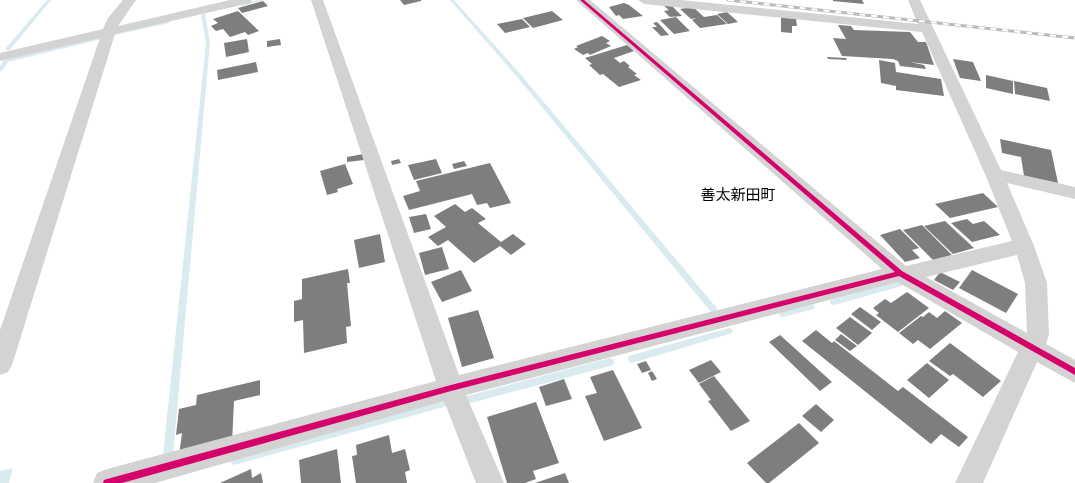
<!DOCTYPE html>
<meta charset="utf-8">
<style>
body{margin:0}
canvas{display:block;background:#fff}
</style>
<canvas width="1075" height="483"></canvas>
<script>
const g = document.querySelector('canvas').getContext('2d');
g.lineJoin = 'round';
function fill(path, color) { g.fillStyle = color; g.fill(path, 'evenodd'); }
const shape = rows => new Path2D(rows.map(r => 'M' + r).join(''));
function strokePath(path, color, width, dash) { g.strokeStyle = color; g.lineWidth = width; g.lineCap = dash ? 'butt' : 'round'; g.setLineDash(dash || []); g.stroke(path); }
function drawText(font, color, halo, rows, align = 'center') {
  g.font = font + ' Overpass,"Noto Sans JP",sans-serif'; g.lineWidth = 4; g.setLineDash([]); g.textBaseline = 'middle'; g.strokeStyle = halo; g.fillStyle = color; for (const [text, x, y, turn = 0] of rows) {
    g.save(); g.translate(x, y); g.rotate((+turn || 0) * Math.PI / 180); g.textAlign = isNaN(turn) ? turn : align; if (halo) g.strokeText(text, 0, 0); g.fillText(text, 0, 0); g.restore();
  }
}
fill(shape([
 [13,468,9,483,0,483,0,471]
]), '#daebf0');
fill(shape([
 [47,0,51,0,10,50,6,50,6,48,47,0],
 [257,0,264,0,242,6,240,5,257,0],
 [450,0,454,0,522,76,716,307,717,309,716,311,713,312,710,311,518,78,450,0],
 [201,13,205,14,210,43,173,455,171,458,168,460,165,458,163,455,206,43,201,13],
 [167,21,169,21,169,23,115,35,113,34,167,21],
 [100,37,102,38,102,39,8,62,2,71,0,72,0,66,4,60,100,37],
 [899,281,902,282,903,284,902,286,834,305,831,304,830,302,831,300,834,299,899,281],
 [811,304,814,305,815,307,814,309,783,317,780,316,779,314,780,312,783,311,811,304],
 [729,328,732,329,733,331,732,333,729,334,632,363,629,362,628,359,629,356,632,355,729,328],
 [610,358,613,359,614,362,613,365,610,366,467,404,464,403,463,400,464,397,467,396,610,358],
 [444,399,447,400,448,403,447,406,444,407,234,465,231,463,229,460,231,457,234,455,444,399]
]), '#daebf0');
fill(shape([
 [400,0,421,0,421,1,404,5],
 [833,0,862,0,864,4,833,1],
 [263,1,268,6,242,13,238,8],
 [624,3,629,5,643,16,623,19,619,15,616,16,609,7],
 [671,5,682,16,670,17,664,11,669,10,664,6],
 [693,7,704,17,717,15,727,24,700,28,692,20,696,18,691,19,680,9],
 [238,11,259,31,248,35,245,32,230,37,223,29,216,31,211,26,218,23,213,19],
 [552,11,563,20,533,28,523,18],
 [727,12,738,22,728,24,717,14],
 [676,17,690,31,674,34,660,20],
 [781,17,796,19,797,26,792,26,792,33,781,32],
 [522,19,530,27,505,33,497,24],
 [657,22,661,26,669,35,661,36,652,27,657,27,653,23],
 [838,25,851,26,854,30,910,32,918,42,926,42,934,65,910,62,924,65,926,69,900,66,898,61,893,59,842,56,833,38,846,39],
 [602,36,610,41,606,43,611,46,590,55,588,53,583,55,574,49,578,47,576,46],
 [247,39,249,52,226,57,224,43],
 [280,39,281,45,267,47,267,41],
 [627,45,634,51,614,58,620,63,624,61,630,66,628,67,637,74,634,75,641,80,619,87,603,74,600,75,589,65,592,64,585,58],
 [827,57,846,58,847,60,828,59],
 [953,59,973,62,981,81,960,78],
 [879,60,895,63,896,72,941,79,944,96,896,90,896,86,881,83],
 [256,62,258,72,218,80,217,70],
 [986,75,1013,81,1013,94,986,88],
 [1014,81,1047,88,1050,101,1015,94],
 [1000,139,1051,150,1058,183,1024,176,1021,157,1002,153],
 [363,154,364,160,347,162,347,157],
 [399,159,401,163,392,165,391,161],
 [436,159,442,173,414,180,408,165],
 [464,161,467,166,454,169,452,164],
 [490,163,511,203,490,208,487,203,477,205,472,194,409,210,403,196,420,191,416,181],
 [345,164,353,184,337,189,338,192,327,195,320,171],
 [983,193,998,207,950,218,935,204],
 [455,204,465,212,472,208,486,219,478,223,501,242,513,234,526,244,511,255,500,246,474,263,448,240,438,246,428,237,446,227,434,216],
 [426,214,431,229,414,233,409,217],
 [967,219,973,224,984,221,1000,235,972,242,951,223],
 [945,221,974,248,953,254,924,226],
 [922,225,952,255,933,260,903,230],
 [900,229,919,248,912,250,920,258,905,262,880,235],
 [380,234,385,262,359,268,354,240],
 [442,247,449,269,425,275,419,253],
 [348,269,350,283,347,283,351,326,346,327,347,343,304,353,303,320,294,322,294,301,302,299,302,279],
 [461,270,472,291,442,302,431,282],
 [972,270,1018,294,1006,313,959,288],
 [940,272,960,282,953,290,934,280],
 [907,292,929,308,898,332,876,315,879,313,873,308,885,299,891,303],
 [860,307,881,322,872,330,851,314],
 [478,310,494,358,462,367,448,318],
 [945,311,962,323,930,349,918,340,913,344,899,333,921,316,923,317,929,312,937,318],
 [850,317,872,333,858,345,836,328],
 [816,330,832,343,834,341,898,391,903,387,968,437,959,447,941,434,931,444,802,341],
 [841,334,857,346,850,351,835,340],
 [780,335,832,382,820,391,769,342],
 [950,343,1001,381,983,397,953,374,950,376,929,361],
 [711,360,721,372,699,383,689,370],
 [646,361,651,370,642,373,637,364],
 [927,363,949,380,929,398,907,380],
 [613,370,642,428,604,441,585,396,597,393,590,377],
 [652,371,657,379,652,381,648,373],
 [714,376,750,421,731,431,708,401,711,400,699,384],
 [564,379,572,399,546,406,539,387],
 [260,380,260,395,234,401,232,443,179,456,182,433,176,435,179,409,196,405,197,395],
 [536,402,559,463,533,471,536,479,525,483,507,483,487,417],
 [816,404,834,420,821,432,802,416],
 [799,423,819,443,769,483,766,483,747,463],
 [389,435,392,453,405,449,410,470,405,472,407,483,356,483,352,456,357,455,356,445],
 [337,449,341,483,301,483,299,460],
 [251,469,252,478,261,473,263,483,220,483],
 [565,473,569,483,535,483]
]), '#7e7e7e');
fill(shape([
 [123,0,136,0,118,26,230,0,252,0,250,3,115,34,12,365,8,372,0,375,0,330,100,38,0,61,0,53,103,29,108,18,123,0],
 [311,0,323,0,459,375,882,269,576,0,590,0,906,266,1012,241,985,174,922,32,644,4,638,0,681,0,918,24,908,0,920,0,1001,170,1075,187,1075,199,1007,183,1034,246,1047,283,1049,335,1046,344,1075,360,1075,383,1037,362,983,483,955,483,1018,352,898,282,466,395,504,483,476,483,444,401,155,483,93,483,97,473,107,469,436,381,311,0],
 [1017,255,1025,283,1027,333,926,277,1017,255]
]), '#d3d3d3');
const rail = shape([
 [728,0,1075,38]
]);
strokePath(rail, '#bababa', 3);
strokePath(rail, '#fff', 2, [6]);
fill(shape([
 [580,0,584,0,902,271,1075,368,1075,375,899,276,451,391,122,483,103,483,104,480,107,479,451,385,895,272,580,0]
]), '#d6006c');
drawText('15px', '#000', '#fff', [
 ["善太新田町",738,197]
]);
</script>
